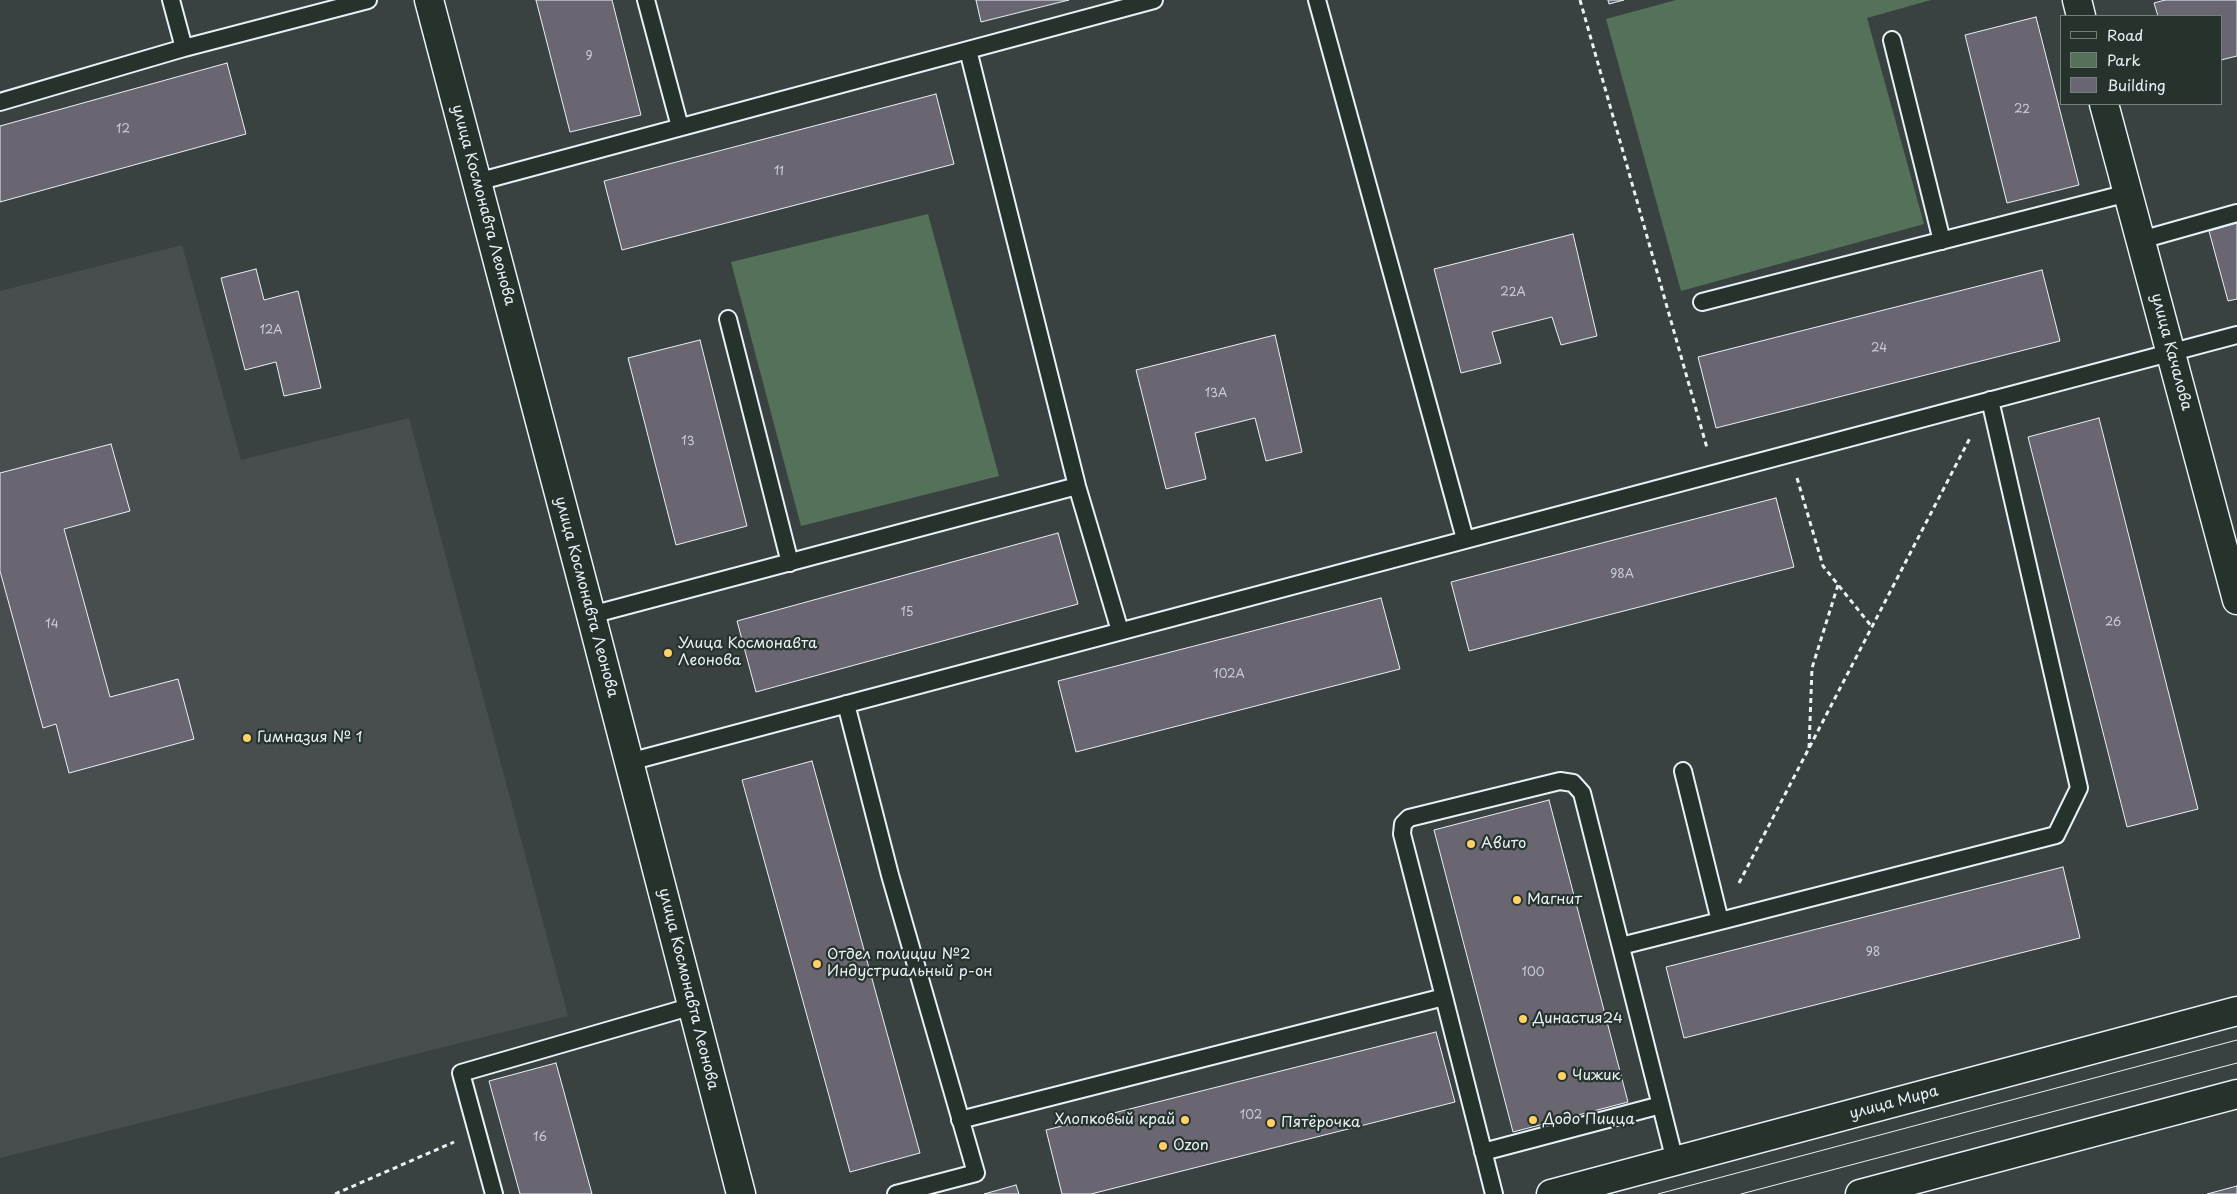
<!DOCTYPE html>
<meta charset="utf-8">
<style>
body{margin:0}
#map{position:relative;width:2237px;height:1194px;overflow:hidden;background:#3a4241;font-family:"Playpen Sans",sans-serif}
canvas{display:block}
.legend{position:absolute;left:2060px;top:15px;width:162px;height:90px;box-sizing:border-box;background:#26332d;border:1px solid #747f7e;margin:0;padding:6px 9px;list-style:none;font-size:15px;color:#e8f1f8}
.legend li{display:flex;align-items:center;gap:10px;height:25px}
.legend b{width:25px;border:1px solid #747f7e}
</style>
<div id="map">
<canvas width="2237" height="1194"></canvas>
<ul class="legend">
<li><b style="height:6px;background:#26332d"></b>Road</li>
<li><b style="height:14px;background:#54725a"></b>Park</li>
<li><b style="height:14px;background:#6a6671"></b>Building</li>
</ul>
</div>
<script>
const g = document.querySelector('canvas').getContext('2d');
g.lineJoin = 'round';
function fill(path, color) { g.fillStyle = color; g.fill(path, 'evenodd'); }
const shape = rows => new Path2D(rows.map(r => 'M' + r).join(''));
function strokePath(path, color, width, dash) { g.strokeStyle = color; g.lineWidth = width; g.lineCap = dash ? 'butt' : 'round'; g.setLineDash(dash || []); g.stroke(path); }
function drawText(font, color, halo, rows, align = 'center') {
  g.font = font + ' "Playpen Sans",sans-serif'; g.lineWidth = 4.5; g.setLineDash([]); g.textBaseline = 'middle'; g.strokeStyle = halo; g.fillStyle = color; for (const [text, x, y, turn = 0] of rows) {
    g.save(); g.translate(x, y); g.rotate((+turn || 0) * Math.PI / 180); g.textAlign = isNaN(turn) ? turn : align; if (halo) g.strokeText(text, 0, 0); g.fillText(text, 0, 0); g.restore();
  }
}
fill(shape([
 [182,245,241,460,409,418,568,1016,0,1158,0,291]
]), '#484d4f');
fill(shape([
 [1676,0,1931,0,1867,18,1924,224,1681,291,1606,19],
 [928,214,999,476,801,526,731,262]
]), '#54725a');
const building = shape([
 [536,0,612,0,641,115,570,132,536,0],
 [976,0,1069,0,981,22,976,0],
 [1608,0,1624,0,1609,4,1608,0],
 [2165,0,2237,0,2237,56,2221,60,2221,16,2158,16,2154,3,2165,0],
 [2036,17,2079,185,2007,203,1965,35,2036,17],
 [227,63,246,134,0,202,0,126,227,63],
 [936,94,954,164,622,250,604,181,936,94],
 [2237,223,2237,299,2228,301,2209,231,2237,223],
 [1573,234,1597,336,1561,345,1552,317,1492,332,1501,363,1461,373,1434,269,1573,234],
 [256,269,264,300,298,291,321,388,284,396,276,362,245,370,221,278,256,269],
 [2042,270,2060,341,1716,428,1698,357,2042,270],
 [1275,335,1302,452,1266,461,1255,418,1195,433,1206,479,1166,489,1136,370,1275,335],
 [700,340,747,526,676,545,628,358,700,340],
 [2099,418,2198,809,2127,827,2028,437,2099,418],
 [111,444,130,511,64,529,110,697,178,679,194,739,69,773,56,724,43,728,0,571,0,473,111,444],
 [1776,498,1794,567,1469,651,1451,582,1776,498],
 [1058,533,1078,604,756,692,737,621,1058,533],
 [1381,598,1400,669,1076,752,1058,681,1381,598],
 [812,761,920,1153,850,1172,742,780,812,761],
 [1549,800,1628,1102,1513,1132,1434,830,1549,800],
 [2063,867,2080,938,1684,1038,1666,967,2063,867],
 [1436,1032,1455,1102,1091,1194,1062,1194,1046,1130,1436,1032],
 [556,1063,592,1194,520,1194,489,1081,556,1063],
 [1016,1185,1019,1194,984,1194,1016,1185],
 [2237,1186,2237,1194,2207,1194,2237,1186]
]);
fill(building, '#6a6671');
strokePath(building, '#e8f1f8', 1);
const service = shape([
 [646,0,680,127],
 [1317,0,1465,539],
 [1892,40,1942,241],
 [184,48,368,0],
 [968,50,1077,486,1120,631],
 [0,102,184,48,171,0],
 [477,182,1154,0],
 [2141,240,2237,213],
 [1702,302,2128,193],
 [728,319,790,563],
 [591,615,1077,486],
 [846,704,890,875,976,1173,896,1194],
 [629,762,2237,335],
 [1683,771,1720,921,2056,835,2079,788,1990,400],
 [1621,946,1720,921],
 [1444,997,1402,834,1403,824,1409,818,1560,781,1573,783,1582,793,1675,1161],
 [960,1120,1444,997,1494,1194],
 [1483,1152,1661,1105],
 [494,1194,461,1073,693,1006]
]);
const tertiary = shape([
 [2077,0,2081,16],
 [2104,104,2237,600]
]);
const secondary = shape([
 [429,0,591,615,741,1194],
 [1551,1194,2237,1011],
 [1860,1194,2237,1094]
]);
strokePath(service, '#e8f1f8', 20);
strokePath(tertiary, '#e8f1f8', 31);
strokePath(secondary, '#e8f1f8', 31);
strokePath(shape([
 [1580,0,1707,448],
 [1797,478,1823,566,1872,627],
 [1809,748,1812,668,1838,585],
 [1739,883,1971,436],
 [335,1194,454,1142]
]), '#e8f1f8', 3, [5, 4]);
strokePath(service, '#26332d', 16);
strokePath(tertiary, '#26332d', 28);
strokePath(secondary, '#26332d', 28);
strokePath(shape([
 [1658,1194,2237,1040],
 [1741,1194,2237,1063]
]), '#e8f1f8', 1);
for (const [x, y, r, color] of [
 [668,653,5,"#ffd166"],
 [247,738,5,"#ffd166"],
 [1471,844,5,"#ffd166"],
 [1517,900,5,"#ffd166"],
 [817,964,5,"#ffd166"],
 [1523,1019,5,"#ffd166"],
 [1562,1076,5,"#ffd166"],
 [1185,1120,5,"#ffd166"],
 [1533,1120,5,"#ffd166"],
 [1271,1123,5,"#ffd166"],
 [1163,1146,5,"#ffd166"]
]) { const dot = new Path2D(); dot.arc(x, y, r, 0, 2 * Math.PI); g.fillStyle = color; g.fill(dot); strokePath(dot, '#26332d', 2); }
drawText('12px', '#c8ced6', null, [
 ["9",589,57],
 ["22",2022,110],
 ["12",123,130],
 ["11",779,172],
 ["22А",1513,293],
 ["12А",271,331],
 ["24",1879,349],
 ["13А",1216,394],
 ["13",688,442],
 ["98А",1622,575],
 ["15",907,613],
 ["26",2113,623],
 ["14",52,625],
 ["102А",1229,675],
 ["98",1873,953],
 ["100",1533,973],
 ["102",1251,1116],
 ["16",540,1138]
]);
drawText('15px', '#e8f1f8', '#26332d', [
 ["улица Космонавта Леонова",483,205,75],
 ["улица Качалова",2171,352,75],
 ["улица Космонавта Леонова",586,597,75],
 ["улица Космонавта Леонова",688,989,76],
 ["улица Мира",1894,1103,-15]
]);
drawText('15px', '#e8f1f8', '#26332d', [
 ["Улица Космонавта",678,644],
 ["Леонова",678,661],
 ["Гимназия № 1",257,738],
 ["Авито",1481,844],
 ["Магнит",1527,900],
 ["Отдел полиции №2",827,955],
 ["Индустриальный р-он",827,972],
 ["Династия24",1533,1019],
 ["Чижик",1572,1076],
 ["Хлопковый край",1175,1120,"right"],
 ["Додо Пицца",1543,1120],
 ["Пятёрочка",1281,1123],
 ["Ozon",1173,1146]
], 'left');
</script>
